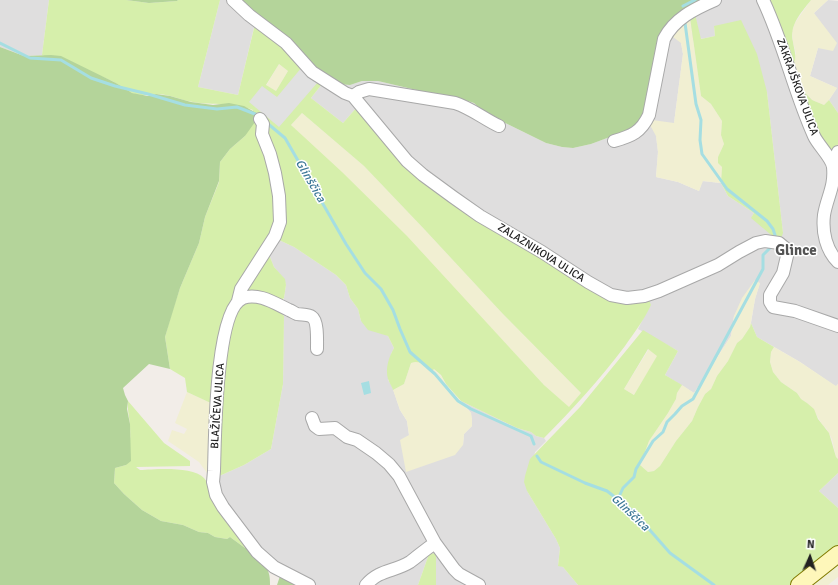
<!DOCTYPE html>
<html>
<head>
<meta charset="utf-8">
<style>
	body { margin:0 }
	#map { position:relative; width:838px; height:585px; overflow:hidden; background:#f2ede8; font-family:Signika,sans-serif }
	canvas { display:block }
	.north { position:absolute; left:790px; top:537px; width:40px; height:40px; -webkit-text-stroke:3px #fff; paint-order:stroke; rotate:3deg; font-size:11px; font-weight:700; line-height:16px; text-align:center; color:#212121 }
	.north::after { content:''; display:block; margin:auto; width:14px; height:18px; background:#212121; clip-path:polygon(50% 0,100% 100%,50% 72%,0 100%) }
</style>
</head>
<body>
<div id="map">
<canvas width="838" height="585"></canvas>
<div class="north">N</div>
</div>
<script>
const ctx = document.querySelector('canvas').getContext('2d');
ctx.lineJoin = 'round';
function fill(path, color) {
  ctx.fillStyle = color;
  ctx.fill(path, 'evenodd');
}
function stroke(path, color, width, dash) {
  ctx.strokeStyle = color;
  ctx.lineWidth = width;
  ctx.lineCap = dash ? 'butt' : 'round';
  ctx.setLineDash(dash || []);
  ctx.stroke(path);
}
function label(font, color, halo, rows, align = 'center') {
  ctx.font = font + ' Signika,sans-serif';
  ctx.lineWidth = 3;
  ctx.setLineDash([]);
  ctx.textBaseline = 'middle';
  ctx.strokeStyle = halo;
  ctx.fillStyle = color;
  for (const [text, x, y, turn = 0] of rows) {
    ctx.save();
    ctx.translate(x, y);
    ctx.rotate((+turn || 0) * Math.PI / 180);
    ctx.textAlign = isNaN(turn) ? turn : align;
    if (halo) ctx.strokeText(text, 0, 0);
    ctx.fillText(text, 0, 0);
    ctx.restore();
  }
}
fill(new Path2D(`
	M0 0H49L42 55 24 56 0 47Z
	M220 0H232L256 19 238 95 198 87Z
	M706 0H765L836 150 838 144V384L836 387 800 362 757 337 751 323 755 299 760 283 734 316 731 336 694 393 665 375 678 351 638 329 650 305 649 300 622 302 472 214 356 108 343 123 311 98 322 84 328 81 350 85 362 81H378L442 96 458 98 474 103 485 113 546 143 562 147 573 148 591 144 634 128 660 35ZM714 26 767 92 783 233 752 217 754 213 728 196 721 183 702 181 699 191 678 182 656 177 658 152 656 136 674 123 683 54 681 43 715 36Z
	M828 0 838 1V113L829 100 837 88 810 76 818 48 814 13Z
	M279 240 294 247 336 275 346 285 350 298 358 309 361 321 388 336 394 348 391 354 388 380 392 386 400 410 407 421 409 435 463 445 464 434 472 426 471 413 461 401 517 428 531 432 536 436 544 438 546 441 535 452 527 491 556 539 560 548 558 565 563 567 578 585H436V554H429L418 585H303L280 576 209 490 206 480 217 477 244 465 271 449 283 384 284 298 286 285 284 279 274 267 268 252Z
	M838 473V508L819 491Z`), '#dfdede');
fill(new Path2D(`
	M811 0H828L814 13 837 43 833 51 818 48 810 76 837 88 829 100 824 105 812 100 802 90 791 64 796 53 793 42 792 31 795 23Z
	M690 17 701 96 711 104 722 121 721 135 724 144 718 157 722 167 721 183 703 181 699 191 678 182 656 177 658 152 656 136 650 125 652 120 674 123 683 54 681 43 673 37 679 26Z
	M279 64 288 71 276 91 266 86Z
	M302 113 364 166 425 230 502 313 581 393 569 408 544 385 489 326 291 125Z
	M755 280 760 283 755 299 750 327 742 339 737 343 728 361 717 376 711 389 705 394 698 407 692 421 676 441 660 466 654 471 648 472 640 465 649 441 668 413 676 399 677 393 682 385 694 393 731 336 734 316 742 298Z
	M774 347 800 362 836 386 838 384V459L836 457 832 439 826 428 823 426 816 414 807 403 801 399 797 393 781 382 773 372 770 362 771 352Z
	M649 349 658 356 634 395 624 389Z
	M415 361 423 364 427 369H434L441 376 446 384 471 413 472 419V426L464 434 463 445 455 455 406 472 400 440 409 435 407 421 400 410 393 390 404 384 411 363Z
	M187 392 215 405 210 471 207 473 199 462 168 441 172 430 184 434 187 429 175 423Z
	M838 561V577L828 585H809Z`), '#f1efd2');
fill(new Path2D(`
	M49 0H126L149 3 177 1 178 0H220L198 87 238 95 255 24 275 38 322 84 311 98 343 123 357 107 390 148 585 284 649 300 651 305C644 320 634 333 625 346 600 379 573 409 544 438L536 436 531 432 517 428 461 401 446 384 441 375 434 369 431 372C424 367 421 359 411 363L404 384 393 390C392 386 389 383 388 379 385 368 389 357 394 348L388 336 368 330 361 321 358 309 350 298 346 285 336 275 294 247 279 240 268 252 274 267 285 279 286 285 284 298 280 301 248 292 241 287 215 405 187 392 185 378 170 369 165 337 172 312 180 288 199 243 205 217 219 182 220 162 230 149 245 136 253 110C231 101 215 106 193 102 180 100 169 94 157 94 148 95 141 96 132 93 126 91 120 85 114 82 91 71 66 64 42 55ZM279 64 288 71 276 91 266 85ZM302 113 364 166 425 230 502 313 581 393 569 407 544 385 407 236 342 172 291 125Z
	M765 0H811C801 13 789 25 793 42 794 49 796 53 795 61L791 64Z
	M695 14 701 39 715 36 714 26 741 20 757 54 767 92 783 233 780 241 776 239 751 218 754 213 728 196 721 183 722 167 718 163V157L724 144 721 135 722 121 711 104 701 96 690 17Z
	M802 90 812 100 824 105 829 100 838 113V144L834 155 820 143Z
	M254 301 275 308 284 316 283 384 271 449 244 465 217 477 226 341 242 302Z
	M751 323 757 337 774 347 771 352 770 362 773 372 781 382 797 393 801 399 807 403 814 409 818 419 829 433 836 457 838 459V473L819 491 838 508V548L792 585H578L563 567 558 566 560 548 556 539 527 491 524 482 525 476 530 459 580 407 643 330 678 351 665 375 682 385 677 393 676 399 668 413 649 441 640 465 648 472 654 471 660 466 676 441 692 421 698 407 705 394 711 389 717 376 728 361 737 343 742 339 750 327ZM648 349 657 356 634 395 624 389Z
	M128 401 164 443 190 461V466L136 467 140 470C156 469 193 466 204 478 207 481 208 486 209 490L248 547 245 548 230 537 227 539 215 537 208 533 199 532 183 525 161 521 142 510 124 494 114 483 115 468 126 465C129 452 131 441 130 427 130 418 127 411 128 401Z
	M436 553V585H418L429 554Z`), '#d6efab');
fill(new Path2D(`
	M126 0H178L177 1 149 3Z
	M232 0H699L702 2 672 21 646 115 634 128 591 144 573 148 562 147 546 143 485 113 474 103 458 98 442 96 378 81H362L350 85 338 84 328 81Z
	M0 47 24 56 51 55 61 56 116 83 132 93 148 96 156 94 170 96 191 102 213 105 229 103 244 106 260 115 245 136 230 149 220 162 219 181 205 217 199 243 180 288 165 337 170 369 149 364 123 388 125 395 128 401 127 409 130 424 131 461 126 465 115 468 114 483 124 494 142 510 161 521 183 525 199 532 208 533 215 537 227 539 230 537 245 548 248 547C261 560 271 566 270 585H0Z
	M280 576 296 580 295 585H277Z`), '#b4d49a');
fill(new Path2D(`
	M302 67 318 82 279 127 249 102 262 86 277 97Z`), '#e1e1e1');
fill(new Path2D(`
	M369 381 371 393 364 395 361 383Z`), '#a5dee2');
stroke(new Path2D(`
	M683 6 695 0
	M685 23 696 104 701 120 700 140 702 154 727 189 767 221 773 229 775 235
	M0 43 30 58 61 60 91 78 115 86 148 94 185 105 217 109 237 107 260 116
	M267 123 285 138 346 244 365 273 381 289 393 310 400 329 410 352 435 374 458 401 471 409 531 436 534 444
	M537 456 541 462 585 483 607 491 634 512 670 553 714 585
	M618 499 623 488 634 477 636 469 653 441 663 432 667 422 675 414 682 406 693 399 763 269V255L772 246`), '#a5dee2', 3);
const street = new Path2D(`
	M233 0 249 15 286 43 312 72 345 93 353 96 407 161 423 175 453 197 480 216 542 252 588 282 611 295 627 298 644 296 659 291 718 265 739 252 756 243 765 241 779 243 785 248 787 256 783 273 770 295V302L773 307 795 311 838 326
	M763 0C784 44 794 92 814 136 818 145 832 158 833 167 835 187 827 197 824 215 822 232 826 250 838 262
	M353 96 359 92 369 89 455 103C471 108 484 119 499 126
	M614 141C632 136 641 132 649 115L664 39C674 19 694 9 715 0
	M833 165 838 152
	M238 301 241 289 275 236 280 222 279 196 275 173 270 154 262 134 263 124 260 119
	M312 418 315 426 319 429 335 428 347 437 357 440 376 453 389 464 399 476 435 543 454 569 459 574 479 585
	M309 585 274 567 257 552 223 507 216 495 213 482 214 471C215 441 215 310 243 298 258 292 276 304 289 310 292 311 294 313 297 314 302 315 308 314 312 317 318 321 317 341 317 349
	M366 585C380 569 394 572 410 562 418 556 426 549 435 543`);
const secondary = new Path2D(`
	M799 585 838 554`);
stroke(street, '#a8a8a8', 14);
stroke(secondary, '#817b00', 18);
stroke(street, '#fff', 12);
stroke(secondary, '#fef7ba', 16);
label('11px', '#212121', '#fff', [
	["ZAKRAJŠKOVA ULICA",797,87,70],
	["ZALAZNIKOVA ULICA",541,253,32],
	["BLAŽIČEVA ULICA",218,406,-86]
]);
label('italic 12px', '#3b7797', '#fff', [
	["Glinščica",310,181,60],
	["Glinščica",630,513,43]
]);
label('bold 15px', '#545454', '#fff', [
	["Glince",796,251]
]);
</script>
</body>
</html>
